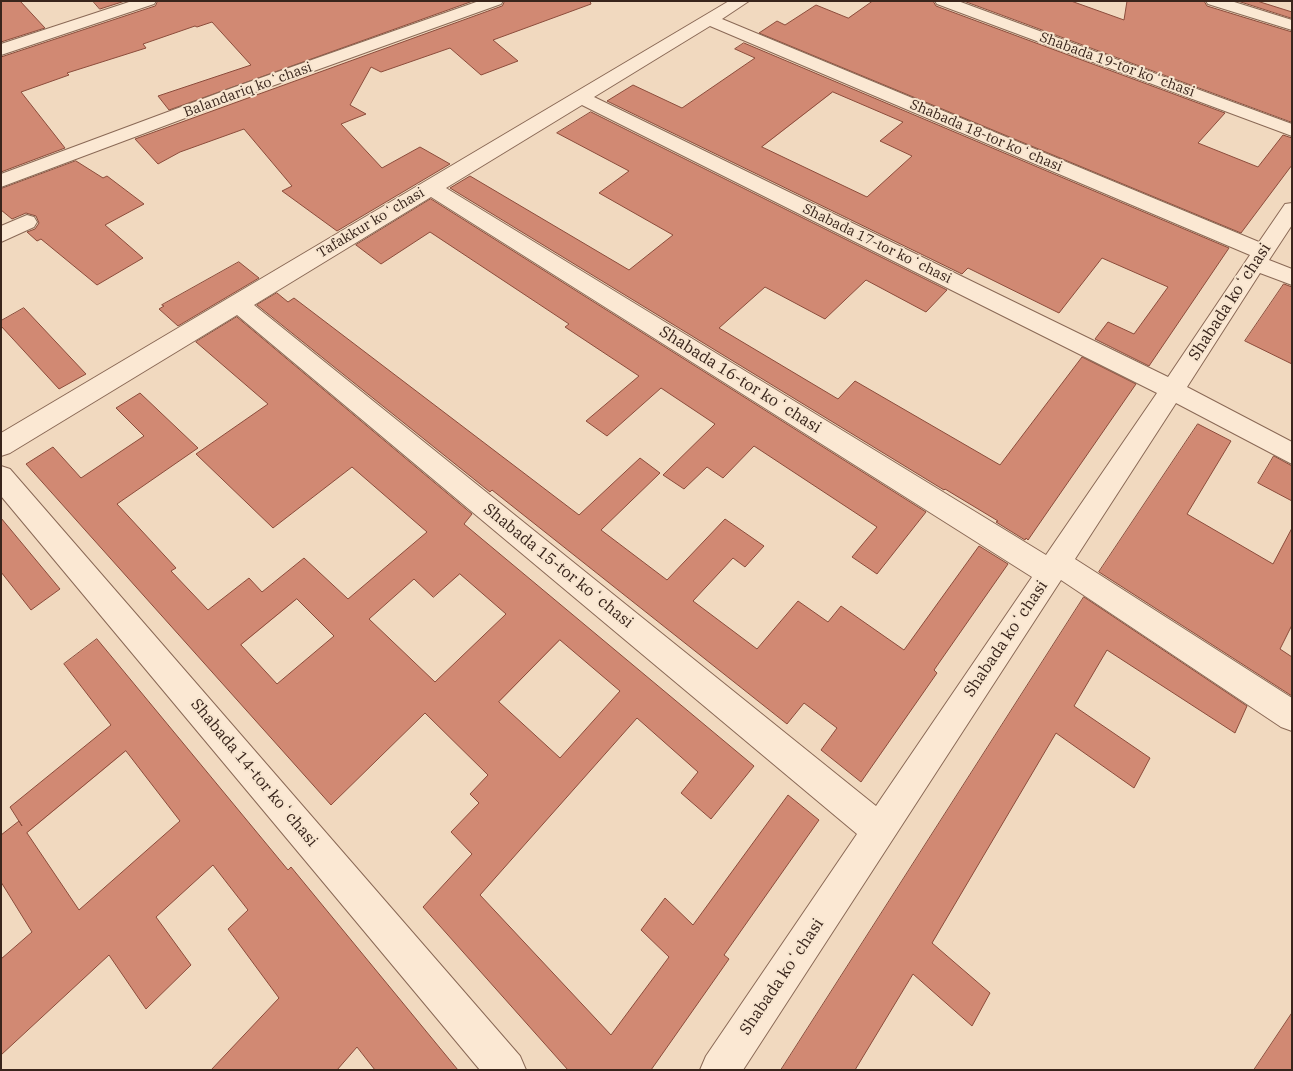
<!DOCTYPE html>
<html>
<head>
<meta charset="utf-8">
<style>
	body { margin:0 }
	#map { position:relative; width:1293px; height:1071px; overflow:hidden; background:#f1d9bf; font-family:"IBM Plex Serif",serif }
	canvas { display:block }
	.frame { position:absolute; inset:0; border:2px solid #39251c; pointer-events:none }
</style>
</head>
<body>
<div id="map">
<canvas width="1293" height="1071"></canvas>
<div class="frame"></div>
</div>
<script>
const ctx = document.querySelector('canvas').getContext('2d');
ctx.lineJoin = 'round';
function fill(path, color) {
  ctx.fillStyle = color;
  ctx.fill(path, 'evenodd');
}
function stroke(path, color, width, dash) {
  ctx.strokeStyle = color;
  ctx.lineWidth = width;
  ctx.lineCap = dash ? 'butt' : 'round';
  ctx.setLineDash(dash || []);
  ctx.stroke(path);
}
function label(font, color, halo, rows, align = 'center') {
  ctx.font = font + ' "IBM Plex Serif",serif';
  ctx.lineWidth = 4;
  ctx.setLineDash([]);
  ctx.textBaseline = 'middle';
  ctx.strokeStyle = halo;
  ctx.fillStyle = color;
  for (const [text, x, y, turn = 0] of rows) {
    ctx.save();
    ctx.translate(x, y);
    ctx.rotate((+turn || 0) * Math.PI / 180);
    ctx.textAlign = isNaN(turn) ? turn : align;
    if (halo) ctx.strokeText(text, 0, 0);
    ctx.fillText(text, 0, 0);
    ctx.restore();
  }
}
const building = new Path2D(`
	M1 1H20L45 28 1 42Z
	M93 1H125L100 9Z
	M158 1H473L169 110 158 96 251 65 212 22 197 27 195 26 143 44 146 48 67 73 69 75 21 92 65 148 1 172V57L155 6Z
	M505 1H590L591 4 493 40 518 61 481 75 450 48 381 72 371 67 350 105 366 114 341 124 382 168 420 147 450 164 337 231 282 191 292 186 244 129 180 152 158 164 135 139 502 6Z
	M873 1H933L936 6 1225 113 1198 143 1258 167 1283 135 1292 138V165L1241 233 759 33 777 21 785 25 816 5 848 18Z
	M964 1H1071L1124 20 1127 1H1204L1207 6 1292 32V122Z
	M1238 1H1257L1292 12V18Z
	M744 43 1229 248 1149 366 1095 339 1108 322 1134 334 1168 287 1102 258 1059 313 968 268 962 274 607 101 633 85 682 108 755 58 735 49ZM833 92 903 122 880 141 912 156 867 197 762 147Z
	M591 112 947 290 926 312 866 280 825 319 765 287 719 328 838 399 855 381 1000 465 1082 357 1136 384 1028 540 1026 538 1025 540 996 522 998 521 945 489 944 490 450 188 470 176 629 270 673 235 599 193 629 171 557 133Z
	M76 161 103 178 107 176 144 204 105 225 143 258 97 285 41 239 37 241 27 232 35 229 39 223 36 216 26 213 12 219 1 210V189Z
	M431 199 926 512 877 574 852 557 877 527 754 446 723 478 707 467 684 489 663 475 715 424 661 388 607 436 586 421 639 376 565 327 569 324 430 232 381 264 356 245Z
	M239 262 259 278 178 326 159 309 164 306 162 305Z
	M1284 284 1292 287V364L1245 341Z
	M277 293 288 302 294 298 579 515 640 458 660 473 601 530 667 580 725 519 764 546 745 567 733 558 693 601 757 649 798 601 828 622 841 606 904 650 979 546 1008 564 934 670 937 673 861 782 821 750 837 728 804 703 787 724 492 490 490 492 257 305Z
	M24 308 86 374 59 389 1 326V321Z
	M237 317 472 514 464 524 754 766 711 819 681 793 698 772 637 718 480 895 611 1035 669 957 641 930 665 898 693 925 788 795 819 820 724 955 729 959 651 1070H568L423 907 472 854 451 832 479 803 470 794 488 775 425 713 331 805 26 464 53 447 81 478 144 436 116 408 140 393 198 448 117 504 176 568 171 571 208 610 249 578 262 592 304 558 348 599 427 532 352 467 273 528 196 454 268 404 196 342ZM460 574 506 614 435 682 369 619 414 579 433 597ZM297 599 334 636 277 684 241 645ZM560 640 620 691 560 758 499 702Z
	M1198 424 1231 441 1187 514 1273 564 1292 528V625L1280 649 1292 657V696L1099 572Z
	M1274 456 1292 466V501L1258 483Z
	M1 518 60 589 31 610 1 572Z
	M1084 597 1247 706 1235 733 1107 650 1074 706 1150 758 1134 788 1056 733 932 943 990 993 972 1026 913 974 855 1070H781Z
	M97 639 288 870 291 867 458 1070H375L357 1047 337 1070H211L279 998 228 929 248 910 213 865 156 917 191 965 146 1009 109 955 1 1055V959L32 932 1 882V835L19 821 22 826 10 807 111 725 64 664ZM126 751 180 821 79 910 27 833Z
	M1292 1013V1070H1254Z`);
fill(building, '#d18973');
stroke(building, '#8b4c3b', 1);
const minor = new Path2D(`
	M132 1H156L154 4 1 55V44Z
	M729 1H749L722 19 1259 242 1285 204 1292 203V225L1269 260 1292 269V285L1260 273 1187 387 1292 442V464L1176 403 1075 559 1292 698V731L1281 727 1061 580 743 1070H700L706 1056 857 834 237 315 10 453 1 456V433ZM710 26 1250 255 1168 377 594 97ZM582 105 1157 393 1046 555 446 188ZM431 197 1032 577 876 806 254 305Z
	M935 1H958L1292 124V136L937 4Z
	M1206 1H1231L1292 20V30L1208 4Z
	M27 215 34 217 37 222 34 227 1 242V226Z
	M1 466 10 469 520 1056 526 1070H480L1 496Z`);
const tertiary = new Path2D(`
	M479 1H503L501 4 244 96 1 187V174L232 88Z`);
stroke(minor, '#8a6956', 2);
stroke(tertiary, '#8a6956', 2);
fill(minor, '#fbe8d3');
fill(tertiary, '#fbe8d3');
label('14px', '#39251c', '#f7e5cf', [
	["Shabada 19-tor koʻchasi",1117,65,20],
	["Balandariq koʻchasi",248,90,-20],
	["Shabada 18-tor koʻchasi",986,136,23],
	["Tafakkur koʻchasi",371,223,-31],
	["Shabada 17-tor koʻchasi",877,244,26]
]);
label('16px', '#39251c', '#f7e5cf', [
	["Shabada koʻchasi",1230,302,-57],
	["Shabada 16-tor koʻchasi",740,380,32],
	["Shabada 15-tor koʻchasi",558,566,39],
	["Shabada koʻchasi",1006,639,-56],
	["Shabada 14-tor koʻchasi",254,773,50],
	["Shabada koʻchasi",782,977,-56]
]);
</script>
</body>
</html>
